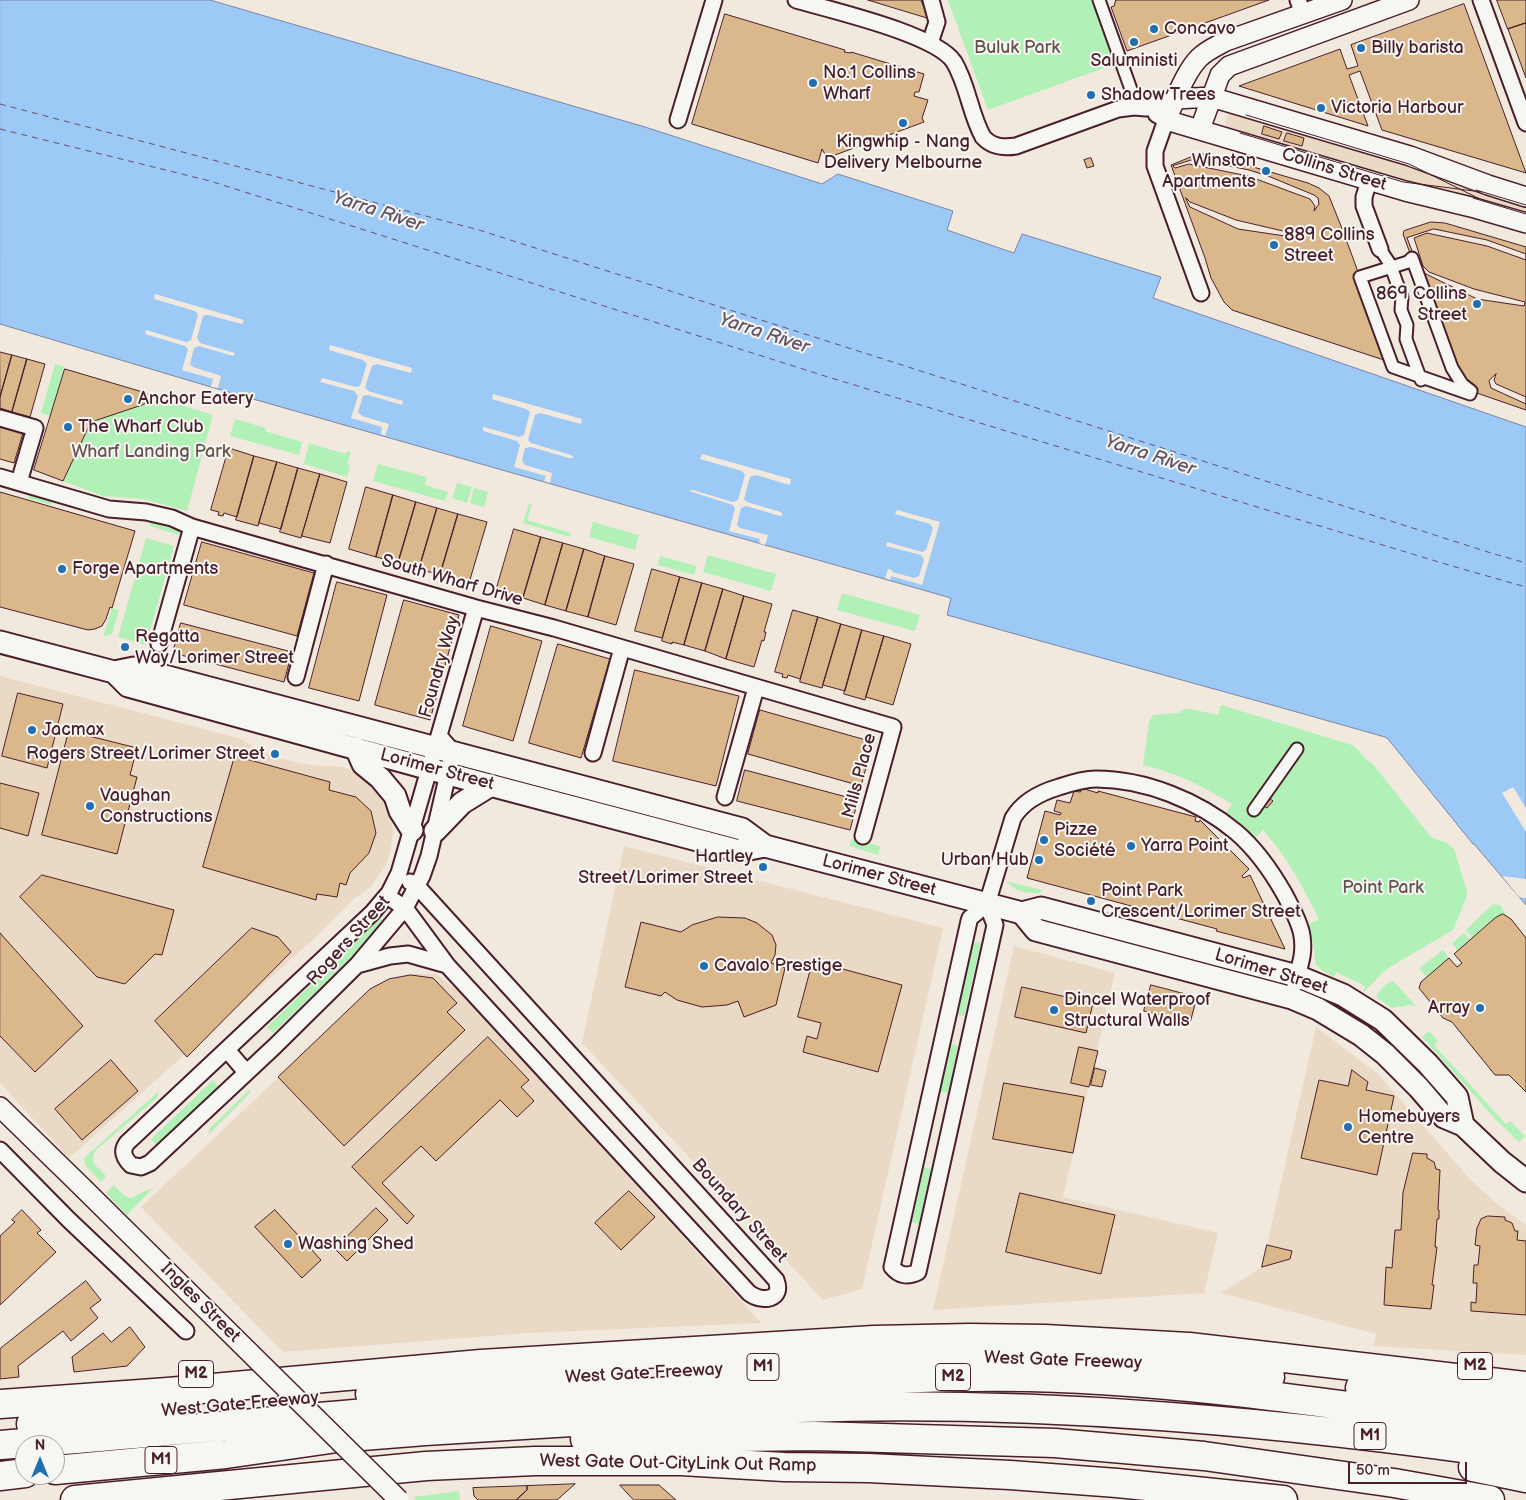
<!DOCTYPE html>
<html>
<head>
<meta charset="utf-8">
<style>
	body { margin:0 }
	#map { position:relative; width:1526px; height:1500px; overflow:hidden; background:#f1e9de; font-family:"Balsamiq Sans",sans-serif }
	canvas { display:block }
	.north { position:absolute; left:15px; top:1435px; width:50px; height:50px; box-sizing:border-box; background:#f6f6f2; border:1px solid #b1a0a2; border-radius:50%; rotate:0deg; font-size:14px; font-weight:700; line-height:20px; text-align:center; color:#4a1f2b }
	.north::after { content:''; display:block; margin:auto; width:18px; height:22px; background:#1f6fb2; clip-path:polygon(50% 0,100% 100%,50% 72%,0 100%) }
	.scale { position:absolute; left:1348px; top:1462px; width:119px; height:22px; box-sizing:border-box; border:2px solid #4a1f2b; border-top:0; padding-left:6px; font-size:15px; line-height:18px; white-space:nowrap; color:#4a1f2b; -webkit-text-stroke:4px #f6f6f2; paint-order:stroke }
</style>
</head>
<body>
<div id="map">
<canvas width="1526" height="1500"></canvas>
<div class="north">N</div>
<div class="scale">50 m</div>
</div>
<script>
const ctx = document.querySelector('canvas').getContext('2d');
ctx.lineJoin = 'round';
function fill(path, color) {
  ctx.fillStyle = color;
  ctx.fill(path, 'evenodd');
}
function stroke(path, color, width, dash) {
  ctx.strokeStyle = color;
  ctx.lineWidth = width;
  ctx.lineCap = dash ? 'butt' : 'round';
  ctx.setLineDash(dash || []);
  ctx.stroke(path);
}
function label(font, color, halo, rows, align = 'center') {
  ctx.font = font + ' "Balsamiq Sans",sans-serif';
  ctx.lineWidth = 4;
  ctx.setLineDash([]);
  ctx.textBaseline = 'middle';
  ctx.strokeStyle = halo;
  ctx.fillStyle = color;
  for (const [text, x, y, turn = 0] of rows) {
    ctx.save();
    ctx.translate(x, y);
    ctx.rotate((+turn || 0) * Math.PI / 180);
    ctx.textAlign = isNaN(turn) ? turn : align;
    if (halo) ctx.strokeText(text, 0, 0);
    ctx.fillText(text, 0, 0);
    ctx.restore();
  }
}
fill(new Path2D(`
	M1230 108 1526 201V219L1223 132Z
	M0 676 235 737 243 740 258 750 273 757 310 765 344 767 354 771 371 783 384 799 392 820 393 833 390 853 386 864 371 887 355 898 316 937 69 1158 0 1083Z
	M624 846 943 928 862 1289 823 1300 582 1043Z
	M1014 946 1115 973 1063 1197 1218 1233 1204 1293 933 1310Z
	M408 974H436L465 996 761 1323 528 1333 283 1352 141 1207 371 990Z
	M1316 1027 1377 1073 1469 1178 1498 1205 1526 1225V1355L1373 1346 1376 1334 1221 1293 1262 1267Z`), '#eadac5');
fill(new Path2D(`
	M948 0H1092L1115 64 988 110Z
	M55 364 64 367 56 399 65 369 213 415 187 511 143 499 103 496 63 481 51 416 41 413Z
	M235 419 266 428 265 431 302 442 299 455 230 436Z
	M309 443 346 454 347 451 351 452 347 464 350 465 347 477 304 464Z
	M378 464 427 477 425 485 448 492 445 501 373 481Z
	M457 483 472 487 467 503 452 498Z
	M474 488 488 492 484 507 470 503Z
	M30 492 53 499 51 505 28 498Z
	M529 503 532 504 527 520 571 533 570 537 523 523Z
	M165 521 182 528V534L179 535 150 526V522Z
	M593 522 639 535 635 550 589 537Z
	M146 538 174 546 146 645 118 637Z
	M708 555 776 574 771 591 703 572Z
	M660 556 697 566 694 575 658 565Z
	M842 593 920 615 915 631 837 610Z
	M112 608 119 610 112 634 103 637Z
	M1221 705 1352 745C1360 749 1362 758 1372 763L1431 837 1447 843 1454 849 1467 891V896L1453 930 1395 964 1383 972 1365 991H1363L1365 986 1336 972 1334 977 1323 971 1316 965 1313 942 1307 925 1319 919C1303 887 1287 857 1263 830L1253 840 1224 816 1232 804C1203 786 1176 773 1143 765L1149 722 1153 715 1178 713 1186 708 1218 715Z
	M851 839 880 846 878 855 850 846Z
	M1007 881 1042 890 1040 893C1027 893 1015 893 1007 881Z
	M1493 904 1500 905 1506 915C1494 915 1481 931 1473 938L1466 930Z
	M380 918 386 924 273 1033 267 1027Z
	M1052 921 1275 980V983L1049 923Z
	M1464 933 1470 940 1458 951 1452 943Z
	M973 942 981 943 964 1016 957 1015Z
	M1443 950 1449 958 1427 977 1419 968Z
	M1393 981 1396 984 1416 1006 1408 1005 1392 1008 1376 997C1379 990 1386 983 1393 981Z
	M1429 1031 1438 1041 1434 1045 1506 1124 1510 1121 1525 1136 1519 1142 1496 1120 1422 1037Z
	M1383 1034 1401 1050 1440 1092 1437 1096 1380 1037Z
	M951 1044 958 1046 948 1093 940 1092Z
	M213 1080 219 1087 157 1146 151 1139Z
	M249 1090 251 1092 208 1135 210 1128Z
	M159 1091 157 1098 97 1149 94 1153 93 1163 106 1176 101 1182 85 1165 84 1158Z
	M924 1167 931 1169 919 1224 912 1222Z
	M114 1185C135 1210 133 1191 152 1189L127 1215 106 1193Z
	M459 1491 460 1500H416L413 1497Z`), '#b1f0b7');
const water = new Path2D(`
	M0 0H210L645 127 822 184 838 174 953 211 947 230 1014 253 1022 234 1161 277 1153 298 1526 427V905L1474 844H1473L1388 739 1385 737C1239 695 1093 656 947 615L951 598 211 387 0 324Z`);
fill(water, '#9dc9f7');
stroke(water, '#7c85a5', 1);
fill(new Path2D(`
	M155 294 244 320 242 324 208 315 203 316 197 338 200 343 235 353 233 356 199 346 194 348 190 364 193 367 221 376 218 388 211 387 213 379 182 370 188 349 185 346 145 334 146 330 186 342 191 340 198 315 195 311 154 299Z
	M330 345 412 368 411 373 377 364 372 366 365 387 368 391 403 401 402 405 368 395 363 396 358 412 362 416 389 424 385 436 381 434 382 427 351 418 358 396 354 391 320 382 322 378 356 387 360 386 367 364 363 360 329 350Z
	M493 394 582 419 581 424 540 413 535 415 528 440 531 443 571 455 574 458H569L531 447 525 448 522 461 525 465 552 473 550 483 544 481 546 476 514 467 520 445 517 441 483 431V428L484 427 519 437 524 435 530 412 526 409 492 399Z
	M702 454 791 479 790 485 756 475 750 477 744 499 747 502 781 512 783 515 780 516 746 506 741 508 737 525 740 528 768 535 765 545 759 543 760 539 729 531 735 509 733 505 689 491 693 490 733 502 738 500 745 475 742 471 700 459Z
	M897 510 940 522 922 585 891 576 890 580 885 578 888 569 892 570V572L914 578 919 576 924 560 921 555 886 546 887 542 922 552 926 550 933 528 930 524 895 514Z
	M1513 787 1526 808V832L1502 793Z
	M1502 876 1526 879V898L1519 897Z`), '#f1e9de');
stroke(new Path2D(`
	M0 104 479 230 1491 553 1526 563
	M0 129 210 181 828 377 1452 566 1526 587`), '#635268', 1, [6, 5]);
const building = new Path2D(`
	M868 0H921L928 18Z
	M1116 0H1269L1127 51 1111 7 1114 6Z
	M1497 0H1526V23L1508 29Z
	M1464 4 1526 173 1382 130 1360 71 1349 75 1368 126 1239 86 1340 49 1347 69 1358 66 1351 45Z
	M725 14 845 50 844 52 851 53V52L924 74 919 92H915L914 96 928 100 922 118 924 122 827 158 822 149 818 163 692 124Z
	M1526 23V78L1508 29Z
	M1264 126 1282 132 1279 139 1262 134Z
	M1287 133 1304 138 1302 146 1284 141Z
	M1203 154H1209L1308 183 1319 188 1329 196 1343 231 1390 359 1387 361 1232 310 1224 302 1211 278 1205 258 1171 165 1193 156Z
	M1091 158 1094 166 1087 168 1084 160Z
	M1195 159 1249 170 1268 176 1314 195 1318 198 1319 204 1314 211 1315 206 1310 199 1248 176 1189 164 1175 168 1173 166Z
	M1186 198 1190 202 1236 220 1287 232 1285 236 1238 229 1190 207Z
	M1431 222 1445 223 1526 247V410L1471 391 1452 368 1403 234 1404 231Z
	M1434 229 1487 240 1526 254V260L1487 246 1427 233 1414 238 1423 266 1429 272 1474 289 1525 302 1524 306 1477 299 1420 271 1407 238Z
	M0 352 12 355 0 397Z
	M12 355 27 359 12 412 0 408V397Z
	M27 359 45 364 30 417 12 412Z
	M65 369 146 393 150 396 148 402 142 405 91 422 63 481 34 470Z
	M1496 374 1494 380 1496 384 1526 397V404L1491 388 1489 381Z
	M0 426 23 433 14 463 0 459Z
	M229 448 254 456 237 517 224 513 223 516 218 515 219 512 211 510Z
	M254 456 277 462 258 526 236 520Z
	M277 462 298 468 281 529 259 523Z
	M298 468 320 474 301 538 280 532Z
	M320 474 347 482 330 543 302 536Z
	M366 487 393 495 376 557 349 549Z
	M0 492 135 531 112 608 110 607 106 619 102 626 95 629 88 630 0 607Z
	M393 495 416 502 398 563 376 557Z
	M416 502 437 508 419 569 398 563Z
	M437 508 458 514 440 575 419 569Z
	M458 514 487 522 469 583 440 575Z
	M514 529 541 537 523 598 496 591Z
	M541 537 563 543 545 605 523 598Z
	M202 542 314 573 297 636 184 605Z
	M563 543 584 549 566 611 545 605Z
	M584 549 605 556 588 617 566 611Z
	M605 556 634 564 616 625 588 617Z
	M652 569 680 577 662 638 635 631Z
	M680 577 702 583 684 645 672 642V644L662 641Z
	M337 582 387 595 359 701 309 688Z
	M702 583 723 589 705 651 684 645Z
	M723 589 744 596 726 659 705 651Z
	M744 596 772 604 764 632H766L764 641 762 640 754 667 726 659Z
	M404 600 459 615 430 720 375 705Z
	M793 610 818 617 800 679 788 675 787 678 782 677 783 674 775 672Z
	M818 617 841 624 822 688 800 682Z
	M181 623 292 652 284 682 173 653Z
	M841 624 862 630 845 691 823 685Z
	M491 626 542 641 513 741 463 726Z
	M862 630 884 636 865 700 844 694Z
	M884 636 911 644 893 705 866 697Z
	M558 644 610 659 581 758 529 743Z
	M635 670 739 696 716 786 613 761Z
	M18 693 63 704 47 768 2 756Z
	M760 710 873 742 861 786 748 754Z
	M69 731 137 748 130 775 137 777 117 854 42 835Z
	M235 756 330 782 329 790 356 797 371 811 376 833 369 853 350 873 346 885 340 883 337 897 317 894 316 900 203 867Z
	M745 770 858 800 850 830 737 801Z
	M0 783 39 793 28 836 0 828Z
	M1081 788 1098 793V791L1196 817 1195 821 1199 822 1200 820 1249 869 1242 876 1243 878 1250 875 1285 949 1216 931 1217 929 1027 878 1045 811 1060 815 1061 813 1054 811 1057 800 1070 803 1074 791 1080 792Z
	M1269 798 1273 801 1267 808 1262 805Z
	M42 875 174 910 162 955 155 954 125 984 97 977 20 897Z
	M1503 914 1511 919 1526 938V1092L1509 1075H1495L1452 1022 1443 1018 1419 988 1421 982 1449 958 1457 967 1462 963 1454 954 1495 918Z
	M718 917 745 918 757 923 772 935 776 945 775 955 771 963 785 968 776 1005 744 1017 738 1001 727 1005 702 1007 677 1000 665 992 661 996 625 987 641 922 681 932 692 925Z
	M252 928 278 937 291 952 187 1057 155 1021Z
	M0 933 83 1026 35 1072 0 1036Z
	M813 961 902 985 878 1072 803 1052 807 1036 817 1039 821 1023 798 1017Z
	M411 975 433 978 457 1003 447 1012 465 1030 344 1146 278 1077 370 989 389 979Z
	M1151 985 1197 997 1190 1023 1144 1011Z
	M1022 987 1093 1003 1086 1033 1015 1017Z
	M488 1037 529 1080 521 1087 534 1101 517 1117 500 1100 436 1161 421 1146 382 1183 414 1216 407 1224 352 1167Z
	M1079 1047 1098 1051 1089 1087 1071 1083Z
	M111 1060 138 1091 82 1140 55 1109Z
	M1095 1068 1106 1071 1102 1087 1091 1085Z
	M1352 1070 1368 1082 1366 1090 1394 1096 1377 1175 1301 1158 1319 1080 1348 1086Z
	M1004 1083 1084 1097 1073 1153 993 1139Z
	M1413 1153 1427 1154V1158L1434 1162 1436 1169 1440 1170 1438 1210H1439V1219H1437L1435 1247H1437L1432 1285H1434L1431 1309 1384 1305 1386 1267 1392 1268 1395 1230H1401L1403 1193Z
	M629 1191 655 1217 621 1250 595 1223Z
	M1020 1193 1115 1215 1101 1274 1006 1252Z
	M376 1208 388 1220 347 1261 335 1249Z
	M22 1210 41 1230 37 1233 56 1252 0 1305V1236L15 1222 12 1220Z
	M275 1210 321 1260 302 1278 255 1227Z
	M1488 1216 1505 1217V1220L1512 1223 1515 1231H1518L1517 1240 1526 1241V1315L1471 1311V1302L1476 1303 1477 1283H1473L1474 1265H1478L1480 1246 1475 1245 1477 1228 1481 1219Z
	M1267 1245 1292 1251 1290 1259 1262 1267Z
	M86 1281 101 1300 90 1308 98 1318 71 1341 63 1331 18 1366 19 1377 0 1379V1349Z
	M130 1327 145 1347 127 1366 74 1372 72 1357 103 1333 111 1342Z
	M575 1484 557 1500H516L527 1490V1486Z
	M620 1485H659L676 1500H634Z
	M527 1486V1490L516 1500H478L474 1496 473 1488Z`);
fill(building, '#dbb78c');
stroke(building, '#4a1f2b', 1);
const pedestrian = new Path2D(`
	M1099 0 1133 95
	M1380 249 1390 264 1402 297 1401 310 1407 325 1406 339 1421 380
	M1412 258 1452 368 1462 384 1471 391 1470 394 1393 367 1390 359 1360 277 1408 262Z
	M1254 810 1297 749`);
const minor = new Path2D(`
	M796 0C830 10 936 34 954 62 968 85 970 114 983 137 992 147 1003 148 1016 146L1118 109 1134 107 1146 108 1176 99
	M1298 0 1303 14
	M1481 0 1526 123
	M930 43 937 22 931 0
	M1156 114 1166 120 1155 151V166L1201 293
	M678 120 714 0
	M1369 181 1364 197V206L1380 249
	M0 418 35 428 19 482
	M0 477 109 509 146 512 172 518 192 527 476 608 554 628 893 727 863 836
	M159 644 192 527
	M296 677 326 564
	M440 737 453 752 429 856 422 876 405 908 357 965 275 1046 150 1163 141 1167 131 1165C124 1158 121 1151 127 1143L372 913 389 893 399 873 476 608
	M593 753 622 648
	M725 797 756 688
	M387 896 405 908 447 965 749 1293C762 1303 784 1300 776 1280L417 886 410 882
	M987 904 995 925 918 1272C908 1277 899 1276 892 1267L969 921 970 918Z
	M987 904 1013 818C1023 801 1042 792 1059 787 1071 783 1084 779 1096 779 1145 779 1199 801 1236 832 1256 849 1272 872 1285 895 1291 907 1300 922 1302 936 1305 956 1299 966 1295 984
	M357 965 390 956 408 954 447 965
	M227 1050 246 1072
	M0 1150 69 1220 186 1331`);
const tertiary = new Path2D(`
	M1342 0 1226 41C1217 46 1207 50 1199 58 1185 72 1175 101 1166 120L1405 191 1471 207 1526 223
	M1176 99 1211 97 1410 156 1488 185 1526 197
	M1200 129 1220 75 1229 66 1409 0
	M0 1107 83 1188`);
const secondary = new Path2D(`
	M0 642 114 672 134 668 742 829 765 846 1022 913 1041 908 1297 976 1343 995 1383 1020 1428 1064 1457 1097 1463 1125
	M114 672 128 686 448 774 739 851 765 846
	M356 748 363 764 380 778 395 796 400 811 412 830
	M435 831 462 803 491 785
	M1022 913 1036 930 1292 998 1318 1009 1361 1035 1385 1054 1419 1088 1444 1117 1463 1125 1502 1162 1526 1181`);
const motorway = new Path2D(`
	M682 1372C766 1366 850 1360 935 1358 1047 1355 1159 1363 1270 1377
	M1360 1388 1526 1411
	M370 1394 455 1386 631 1375
	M0 1404 168 1392 481 1364 874 1340 969 1338 1045 1339 1189 1347 1526 1386
	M31 1424 170 1412
	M585 1439 815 1436 1055 1443 1204 1456 1394 1483 1490 1500
	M0 1445C125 1436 250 1423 376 1412 486 1402 596 1396 706 1389 813 1383 921 1375 1029 1377 1196 1381 1361 1408 1526 1431
	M1473 1467 1526 1478
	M55 1470 226 1454 337 1438 425 1431 800 1408C1043 1400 1286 1422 1526 1457
	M0 1476 25 1473
	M75 1500 426 1466 535 1461H681L784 1467 868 1468 1010 1475 1117 1483 1283 1500`);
stroke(pedestrian, '#4a1f2b', 15);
stroke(minor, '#4a1f2b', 19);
stroke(tertiary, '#4a1f2b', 22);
stroke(secondary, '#4a1f2b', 25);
stroke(motorway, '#4a1f2b', 31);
stroke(pedestrian, '#f6f6f2', 11);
stroke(minor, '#f6f6f2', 15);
stroke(tertiary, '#f6f6f2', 19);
stroke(secondary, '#f6f6f2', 21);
stroke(motorway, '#f6f6f2', 28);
stroke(new Path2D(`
	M1246 115 1409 164 1480 199
	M1240 133 1403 182 1482 192
	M1476 190 1526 205
	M1473 198 1526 214`), '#4a1f2b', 1);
const tertiaryBridge = new Path2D(`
	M83 1188 399 1500`);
stroke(tertiaryBridge, '#4a1f2b', 22, []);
stroke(tertiaryBridge, '#f6f6f2', 19);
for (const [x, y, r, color] of [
	[1154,29,5,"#1f6fb2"],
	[1134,42,5,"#1f6fb2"],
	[1361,48,5,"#1f6fb2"],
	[813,83,5,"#1f6fb2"],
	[1091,95,5,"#1f6fb2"],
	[1321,108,5,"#1f6fb2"],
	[903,123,5,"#1f6fb2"],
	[1266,171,5,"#1f6fb2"],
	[1274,245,5,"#1f6fb2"],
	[1477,304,5,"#1f6fb2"],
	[128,399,5,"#1f6fb2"],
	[68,427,5,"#1f6fb2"],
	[62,569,5,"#1f6fb2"],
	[125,647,5,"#1f6fb2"],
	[32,730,5,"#1f6fb2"],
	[275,754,5,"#1f6fb2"],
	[90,806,5,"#1f6fb2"],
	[1044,840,5,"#1f6fb2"],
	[1131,846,5,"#1f6fb2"],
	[1039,860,5,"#1f6fb2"],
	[763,867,5,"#1f6fb2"],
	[1091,901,5,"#1f6fb2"],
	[704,966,5,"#1f6fb2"],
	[1480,1008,5,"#1f6fb2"],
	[1054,1010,5,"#1f6fb2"],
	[1348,1127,5,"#1f6fb2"],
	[288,1244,5,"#1f6fb2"]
]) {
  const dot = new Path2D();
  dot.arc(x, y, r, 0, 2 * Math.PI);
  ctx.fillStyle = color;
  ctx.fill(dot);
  stroke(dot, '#f6f6f2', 2);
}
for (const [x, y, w] of [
	[1475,1366,35],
	[763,1367,32],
	[196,1374,35],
	[953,1377,35],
	[1370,1436,32],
	[161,1460,32]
]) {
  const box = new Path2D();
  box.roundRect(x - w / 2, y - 13.5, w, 27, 4);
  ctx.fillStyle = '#f6f6f2';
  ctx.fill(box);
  stroke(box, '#4a1f2b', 1);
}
label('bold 16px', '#4a1f2b', null, [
	["M2",1475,1366],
	["M1",763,1367],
	["M2",196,1374],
	["M2",953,1377],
	["M1",1370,1436],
	["M1",161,1460]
]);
label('18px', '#4a1f2b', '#f6f6f2', [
	["Concavo",1164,29],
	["Billy barista",1371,48],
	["Saluministi",1134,61,"center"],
	["No.1 Collins",823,73],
	["Wharf",823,94],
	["Shadow Trees",1101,95],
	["Victoria Harbour",1331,108],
	["Kingwhip - Nang",903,142,"center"],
	["Delivery Melbourne",903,163,"center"],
	["Winston",1256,161,"right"],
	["Apartments",1256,182,"right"],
	["889 Collins",1284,235],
	["Street",1284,256],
	["869 Collins",1467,294,"right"],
	["Street",1467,315,"right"],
	["Anchor Eatery",138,399],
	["The Wharf Club",78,427],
	["Forge Apartments",72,569],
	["Regatta",135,637],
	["Way/Lorimer Street",135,658],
	["Jacmax",42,730],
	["Rogers Street/Lorimer Street",265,754,"right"],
	["Vaughan",100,796],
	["Constructions",100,817],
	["Pizze",1054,830],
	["Société",1054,851],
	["Yarra Point",1141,846],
	["Hartley",753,857,"right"],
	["Street/Lorimer Street",753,878,"right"],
	["Urban Hub",1029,860,"right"],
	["Point Park",1101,891],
	["Crescent/Lorimer Street",1101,912],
	["Cavalo Prestige",714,966],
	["Dincel Waterproof",1064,1000],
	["Structural Walls",1064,1021],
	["Array",1470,1008,"right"],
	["Homebuyers",1358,1117],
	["Centre",1358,1138],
	["Washing Shed",298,1244]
], 'left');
label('18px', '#64534e', '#f6f6f2', [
	["Buluk Park",1017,48],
	["Wharf Landing Park",151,452],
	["Point Park",1383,888]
]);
label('18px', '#4a1f2b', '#f6f6f2', [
	["Collins Street",1334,170,17],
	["South Wharf Drive",452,581,16],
	["Foundry Way",440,667,-74],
	["Lorimer Street",437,770,15],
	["Mills Place",860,776,-75],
	["Lorimer Street",879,876,15],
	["Rogers Street",349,941,-48],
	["Lorimer Street",1271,972,17],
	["Boundary Street",739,1211,48],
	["Ingles Street",200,1303,45],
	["West Gate Freeway",1063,1361,2],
	["West Gate Freeway",644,1374,-3],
	["West Gate Freeway",240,1405,-5],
	["West Gate Out-CityLink Out Ramp",678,1464,1]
]);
label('italic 19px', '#635268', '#f6f6f2', [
	["Yarra River",378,212,18],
	["Yarra River",764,334,18],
	["Yarra River",1150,456,18]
]);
</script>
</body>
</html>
